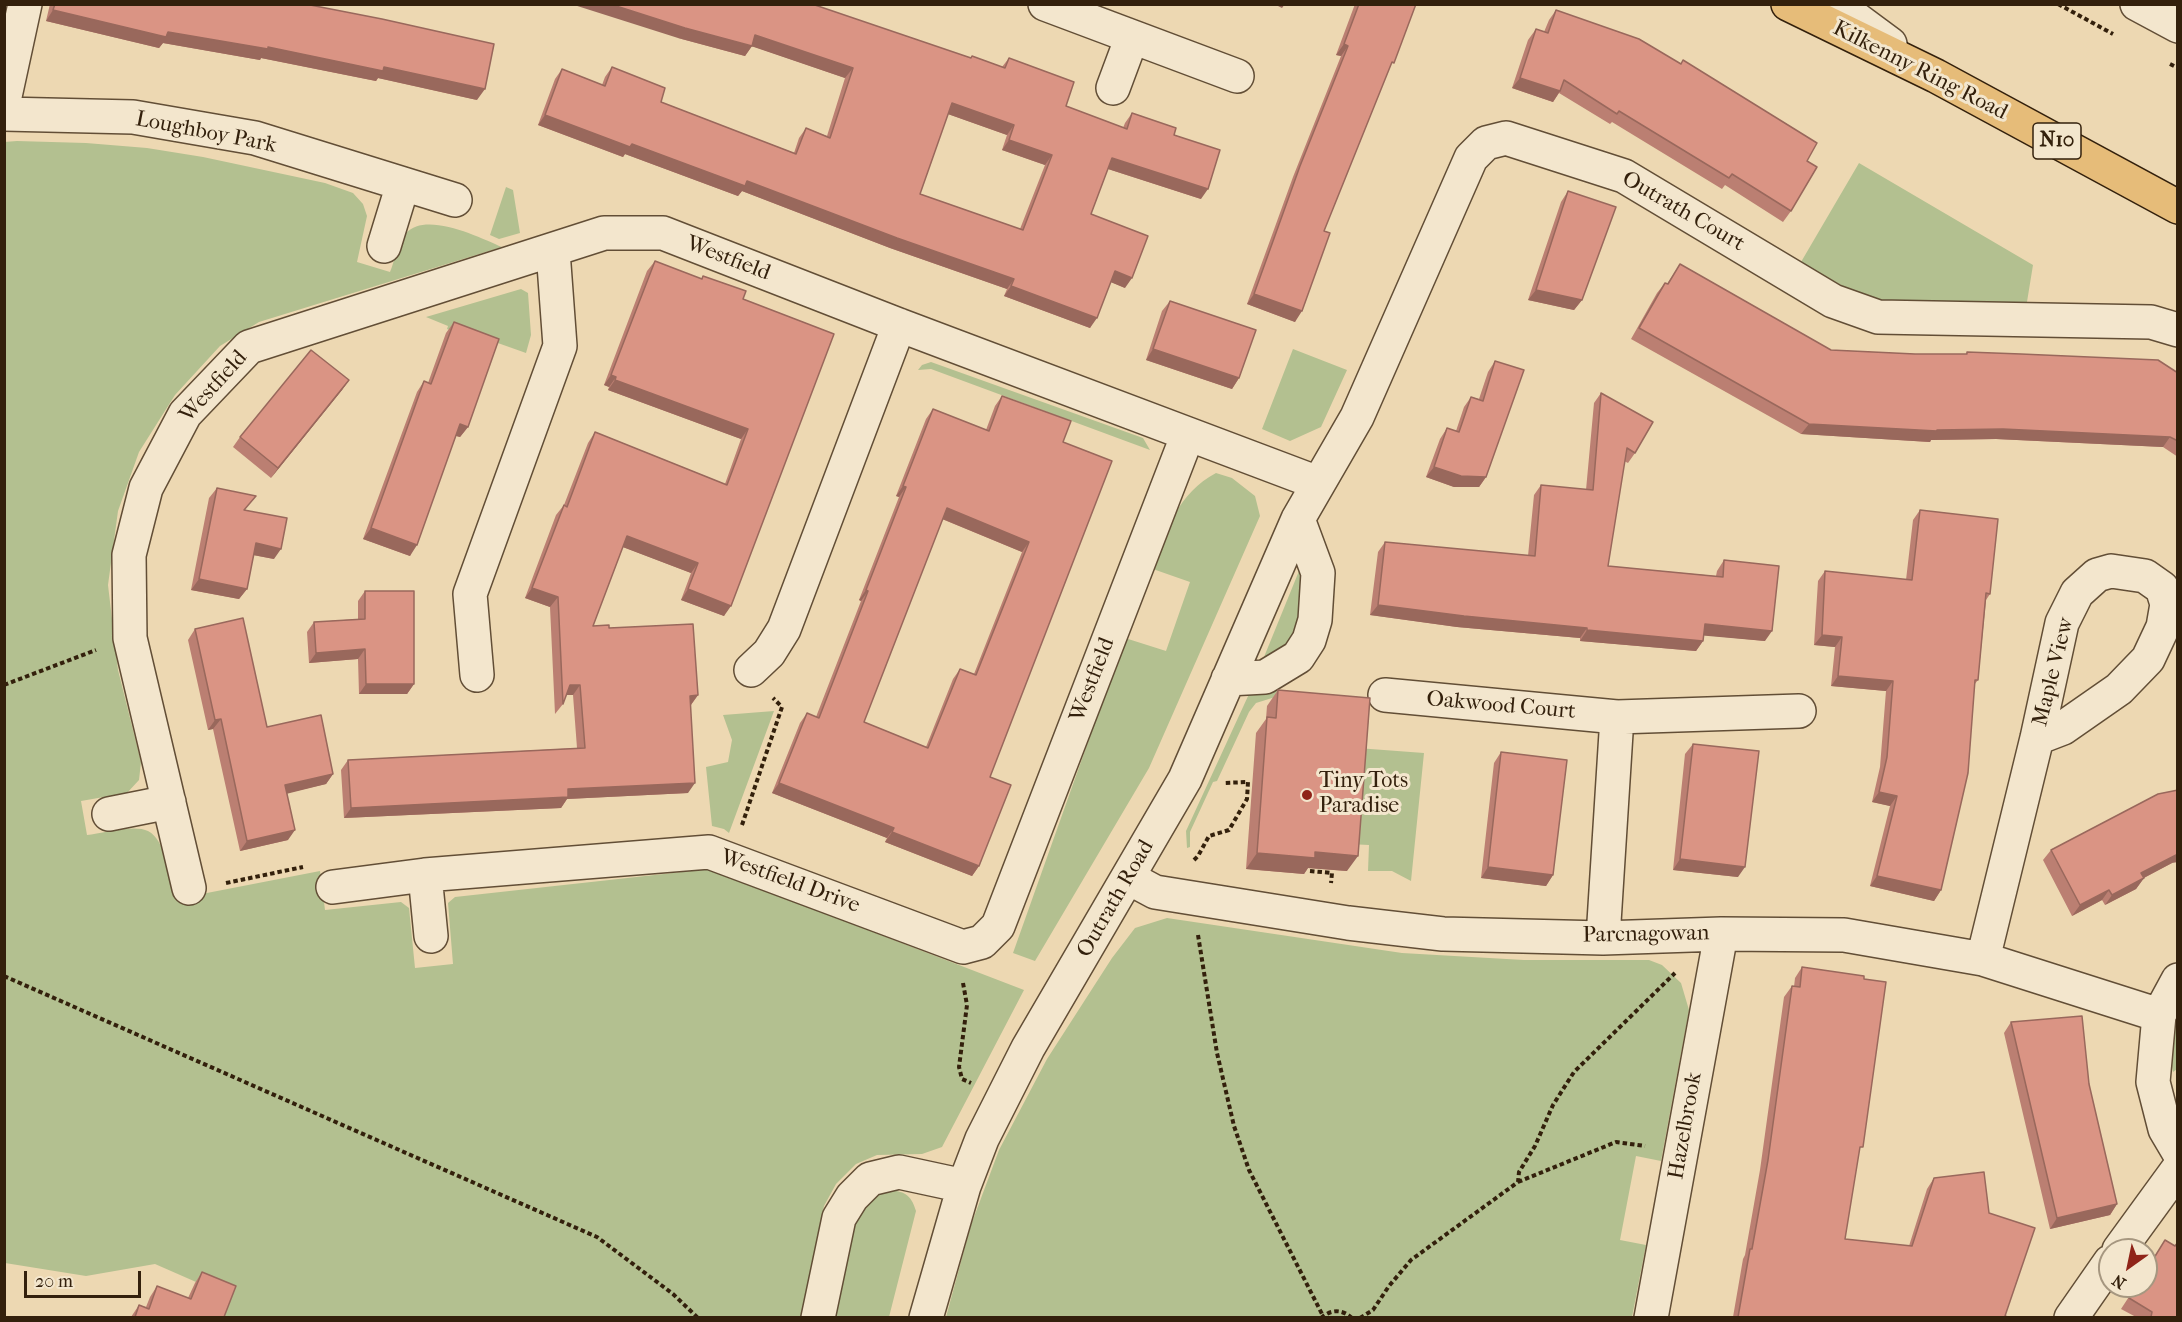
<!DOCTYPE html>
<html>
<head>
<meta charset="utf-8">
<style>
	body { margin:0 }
	#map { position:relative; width:2182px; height:1322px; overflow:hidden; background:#edd8b2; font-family:"IM FELL French Canon",serif }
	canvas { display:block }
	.frame { position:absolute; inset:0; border:6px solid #33200c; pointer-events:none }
	.north { position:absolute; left:2098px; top:1238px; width:60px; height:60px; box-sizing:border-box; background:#f3e6cd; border:2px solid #a69780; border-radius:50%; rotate:213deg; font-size:16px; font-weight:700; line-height:24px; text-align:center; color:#33200c }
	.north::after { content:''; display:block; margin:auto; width:21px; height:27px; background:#8f2418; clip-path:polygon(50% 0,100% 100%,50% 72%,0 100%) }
	.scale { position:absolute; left:24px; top:1271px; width:117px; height:27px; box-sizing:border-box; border:3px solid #33200c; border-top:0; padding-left:8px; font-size:18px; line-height:21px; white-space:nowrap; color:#33200c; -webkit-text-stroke:4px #f3e6cd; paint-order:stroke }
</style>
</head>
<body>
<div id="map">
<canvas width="2182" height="1322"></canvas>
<div class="frame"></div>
<div class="north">N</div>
<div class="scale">20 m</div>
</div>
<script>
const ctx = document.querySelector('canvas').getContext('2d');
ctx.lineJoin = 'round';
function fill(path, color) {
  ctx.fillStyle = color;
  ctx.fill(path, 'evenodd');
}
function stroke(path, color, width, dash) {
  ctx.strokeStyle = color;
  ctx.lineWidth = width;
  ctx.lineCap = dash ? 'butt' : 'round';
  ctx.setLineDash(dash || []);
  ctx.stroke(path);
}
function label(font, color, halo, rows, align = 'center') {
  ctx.font = font + ' "IM FELL French Canon",serif';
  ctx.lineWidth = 6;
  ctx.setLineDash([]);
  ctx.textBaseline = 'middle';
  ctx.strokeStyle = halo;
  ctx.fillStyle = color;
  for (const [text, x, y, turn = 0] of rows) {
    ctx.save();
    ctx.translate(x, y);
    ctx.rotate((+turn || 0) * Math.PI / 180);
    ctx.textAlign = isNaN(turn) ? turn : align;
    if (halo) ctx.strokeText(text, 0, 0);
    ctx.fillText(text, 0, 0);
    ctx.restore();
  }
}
fill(new Path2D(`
	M17 141 86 143 147 148 203 157 325 183 353 193 363 204 367 216 357 262 390 272C395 261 397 242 406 233 426 211 479 237 502 247L259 322 220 346 175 395 139 452 118 511 108 585 118 670 141 762 139 780 127 793 81 801 87 835C102 833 135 824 148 831 166 840 171 880 176 899L320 871 325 910 401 902 409 908 415 968 453 964 448 903 455 897 709 869 1024 990 942 1147 922 1154 877 1155 856 1164 836 1184 824 1206 801 1317H220L228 1296 155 1264 86 1276 5 1263 4 142Z
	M1859 163 2033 265 2026 308 1872 300 1853 292 1801 262Z
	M506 187 513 190 520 233 499 239 490 235Z
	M521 289 528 293 531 335 526 353 495 342 492 346 447 329 448 326 426 317Z
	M1293 349 1347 370 1321 427 1290 441 1262 429Z
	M931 362 1143 438 1150 450 931 369 918 370 922 365Z
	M1216 473 1232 478 1255 496 1260 516 1149 768 1035 961 1013 953 1125 638 1166 651 1190 582 1150 568C1167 530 1178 493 1216 473Z
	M1299 571 1304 578C1301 599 1303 632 1286 647 1281 651 1271 654 1264 657Z
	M1273 686 1285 694 1256 703 1249 712 1217 781 1213 782 1190 832V847L1187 848 1186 831 1249 694Z
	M774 711 729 833 724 829 712 826 706 767 728 762 732 740 723 715Z
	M1357 748 1424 753 1411 881 1392 871H1368L1369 845 1349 844Z
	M1167 918 1402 953 1524 960H1649L1662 965 1681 983 1689 1010 1661 1161 1636 1156 1620 1240 1646 1245 1632 1317H946L971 1225 999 1150 1047 1059 1112 958 1135 928Z
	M2177 1020V1069L2173 1072 2168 1046Z
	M887 1190C904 1191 911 1194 916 1211L889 1317 832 1318 854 1218 871 1197Z`), '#b3c090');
const minor = new Path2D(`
	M1045 4 1237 76
	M1836 4 1890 44
	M2137 4 2178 26
	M1113 88 1132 37
	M4 101 25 4
	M4 114 133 117 255 138 455 200
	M384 246 403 184
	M751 670 769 653 784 629 899 325
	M477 675 470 594 560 346 553 251
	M1228 679 1265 677 1298 657 1309 640 1315 620 1318 573 1298 519
	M1385 695 1617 717 1799 711
	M109 814 169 802
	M425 875 431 936
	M1129 878 1155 892 1348 923 1443 934 1603 938 1721 934 1844 935 1983 959 2159 1015
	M333 887 425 875 709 852 963 947 982 942 998 926 1188 434
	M189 888 130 638 129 555 146 488 185 414 249 347 604 233H663L899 325 1318 483
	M1603 938 1617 717
	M1983 959 2037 738 2062 623 2077 593 2097 575 2111 571 2145 576 2162 588 2167 604 2163 627 2148 659 2119 689 2063 728 2037 738
	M2178 980 2159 1015 2153 1082 2165 1129 2178 1151
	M2119 1250 2178 1169
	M818 1318 839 1218 852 1197 870 1179 899 1172 964 1186
	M926 1318 964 1186 982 1139 1028 1048 1185 779 1298 519 1357 417 1471 158 1486 143 1506 138 1624 176 1833 301 1878 317 2151 322 2178 330
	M1651 1318 1721 934
	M2071 1318 2110 1262`);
const highway = new Path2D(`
	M1788 4 1936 76 2178 207`);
stroke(minor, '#624e36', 36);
stroke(highway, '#33200c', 36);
stroke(new Path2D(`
	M2058 4 2113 34
	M2170 64 2178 68
	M4 685 96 650
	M742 825 782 707 773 698
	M1194 860 1198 856 1209 836 1229 830 1247 799 1248 782 1223 783
	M1310 871 1332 873 1331 883
	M226 883 303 867
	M1198 935 1217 1053 1234 1126 1249 1170 1323 1316
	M4 976 597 1237 673 1294 698 1318
	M963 983 967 1005 959 1067 962 1079 971 1083
	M1518 1182 1616 1142 1645 1146
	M1321 1318C1331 1309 1342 1309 1352 1318
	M1360 1318 1373 1310 1389 1286 1411 1260 1518 1182 1519 1172 1535 1146 1553 1105 1574 1072 1675 973`), '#33200c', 4, [4.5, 3]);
stroke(minor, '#f3e6cd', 33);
stroke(highway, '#e6bc79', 33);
fill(new Path2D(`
	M50 4H305L477 100 378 78 376 81 261 58 260 60 163 43 159 48 46 21Z
	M1355 4H1416L1388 72 1324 231 1295 322 1247 304 1293 177 1341 56 1336 55Z
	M1556 10 1807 161 1791 211 1783 222 1725 185 1722 189 1612 122 1610 124 1559 93 1553 102 1512 88 1528 40 1536 29 1544 32 1549 20Z
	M678 38 971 58 1002 67 1009 58 1066 106 1123 128 1125 123 1132 113 1174 135 1201 199 1108 169 1091 214 1125 288 1111 282 1090 328 1004 296 1007 289 890 248 742 191 738 196 625 154 623 157 538 125 555 79 562 69 602 85 605 77 612 67 661 102 794 153 799 138 806 128 827 136 845 78 752 46 745 56ZM948 114 1007 135 1002 150 1045 165 1020 229 920 194Z
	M1568 191 1582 300 1574 310 1528 300 1561 202Z
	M655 261 701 279 703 276 743 299 834 334 724 616 681 600 691 573 623 547 593 626 609 628 698 695 691 705 688 793 567 799 561 808 344 818 341 770 348 760 577 748 573 695H566L563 704 555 714 550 607 525 598 556 515 564 505 588 443 595 432 725 484 741 439 608 390 609 387 604 385 647 271Z
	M1680 264 1831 350 1915 354H1966L1967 352 2178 373V457L2163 447 1996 439 1931 440 1930 442 1801 434 1631 339 1657 293 1665 283 1667 284Z
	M1170 301 1239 378 1232 389 1146 360 1162 311Z
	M454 322 468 427 460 437 456 436 410 556 363 539 417 392 424 381 428 383 446 333Z
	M1495 361 1486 477 1479 487H1454L1426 477 1440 439 1447 428 1456 431 1464 407 1471 397 1479 399 1488 372Z
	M349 380 342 390 271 478 233 447 240 437Z
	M1601 393 1635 453 1628 463 1624 461 1608 566 1716 576 1717 571 1724 560 1765 641 1704 635 1703 641 1696 651 1580 641V638L1457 627 1370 615 1378 552 1385 542 1528 556 1534 495 1541 485 1586 490 1594 403Z
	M1002 396 1063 442 990 777 979 866 972 876 885 842 887 838 772 793 800 723 807 713 816 717 861 601 859 600 899 497 896 496 926 419 933 409 986 430 995 406ZM942 519 1022 552 974 674 960 669 953 679 926 747 864 722Z
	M217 488 245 510 274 559 253 555 247 589 239 599 191 590 209 498Z
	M1920 510 1990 594 1986 600 1978 680 1974 685 1941 890 1934 901 1870 886 1890 806 1872 802 1880 767 1886 691 1831 686 1835 647 1814 645 1818 581 1825 571 1906 580 1913 520Z
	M365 591 414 684 407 694H359L358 659 309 663 307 632 314 622 358 619V601Z
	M195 629 267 727 333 774 326 784 287 793 288 840 240 851 213 729 208 730 188 640Z
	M1278 690 1347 871 1308 868 1304 874 1246 869 1256 733 1266 719 1267 706Z
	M1693 744 1738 877 1673 870 1685 754Z
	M1501 752 1553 875 1546 886 1481 878 1494 763Z
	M2051 850 2172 863 2144 878 2136 889 2105 905 2102 900 2072 916 2043 860Z
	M1802 967 1858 1154 1845 1239 1909 1246 1927 1189 1934 1178 2005 1316 2008 1317H1733L1743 1259 1745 1255 1760 1170 1784 997 1792 986 1794 987 1795 978Z
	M2011 1022 2089 1084 2117 1204 2110 1215 2050 1229 2004 1033Z
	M2165 1240 2174 1246 2178 1317H2136L2121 1309 2136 1286H2146V1270Z
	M202 1272 224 1317H131L139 1305 146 1307 150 1297 157 1286 188 1298 195 1283Z`), '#bb7f72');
fill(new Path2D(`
	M571 4H610L752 46 745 56 678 38Z
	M1274 4H1285L1282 8Z
	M53 10 168 32 268 47 384 67 485 89 477 100 378 78 376 81 261 58 260 60 163 43 159 48 46 21Z
	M755 35 853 68 845 78 748 45Z
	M1344 44 1348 46 1341 56 1336 55Z
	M1520 78 1560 91 1553 102 1512 88Z
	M952 103 1014 125 1007 135 945 113Z
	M545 115 747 181 1014 279 1007 289 890 248 742 191 738 196 625 154 623 157 538 125Z
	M1009 140 1052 155 1045 165 1002 150Z
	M1112 158 1208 189 1201 199 1105 168Z
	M1115 271 1132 278 1125 288 1108 281Z
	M1011 286 1097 318 1090 328 1004 296Z
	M1536 290 1582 300 1574 310 1528 300Z
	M1254 294 1302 311 1295 322 1247 304Z
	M1153 349 1239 378 1232 389 1146 360Z
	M611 375 616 377 609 387 604 385Z
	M349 380 342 390 271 478 278 468Z
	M615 380 748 429 741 439 608 390Z
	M460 424 468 427 460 437 453 435Z
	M1809 424 1937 430 2003 429 2170 437 2163 447 1996 439 1931 440 1930 442 1801 434Z
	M1434 467 1486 477 1479 487H1454L1426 477Z
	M903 486 906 487 899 497 896 496Z
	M947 508 1029 542 1022 552 940 518Z
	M371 528 417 545 410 556 363 539Z
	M627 536 698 563 691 573 620 546Z
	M256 543 281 549 274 559 248 554Z
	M199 579 247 589 239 599 191 590Z
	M532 588 558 597 550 607 525 598Z
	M688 589 731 606 724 616 681 600Z
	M866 590 868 591 861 601 859 600Z
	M1378 605 1587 628 1580 638 1457 627 1370 615Z
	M1705 624 1772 631 1765 641 1697 635Z
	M1587 630 1703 641 1696 651 1580 641Z
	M1822 635 1842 637 1835 647 1814 645Z
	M365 649 358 659 309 663 316 653Z
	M1838 676 1893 681 1886 691 1831 686Z
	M366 684H414L407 694H359Z
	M570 685H580L573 695H563Z
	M698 695 690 706V696Z
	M221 719 213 729 208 730 215 720Z
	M333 774 326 784 278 796 285 785Z
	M695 783 688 793 567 799 561 808 344 818 351 808 568 789Z
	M779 783 894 828 887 838 772 793Z
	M1879 792 1897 796 1890 806 1872 802Z
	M295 830 288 840 240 851 247 841Z
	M892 832 979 866 972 876 885 842Z
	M1315 852 1358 856 1347 871 1308 868 1304 874 1246 869 1257 853Z
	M2178 854V862L2172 863 2134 883 2141 873Z
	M1680 859 1745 867 1738 877 1673 870Z
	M1488 867 1553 875 1546 886 1481 878Z
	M1877 876 1941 890 1934 901 1870 886Z
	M2144 878 2136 889 2105 905 2112 895Z
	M2109 890 2102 900 2072 916 2080 905Z
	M2117 1204 2110 1215 2050 1229 2057 1218Z`), '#99685c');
const building = new Path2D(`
	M55 4H305L382 19 494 44 485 89 384 67 383 71 268 47V49L168 32 166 37 53 10Z
	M610 4H812L971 58 972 56 1005 68 1009 58 1074 82 1066 106 1127 129 1132 113 1176 128 1174 135 1220 150 1208 189 1112 158 1091 214 1148 236 1132 278 1115 271 1097 318 1011 286 1014 279 897 238 747 181 745 186 632 144 630 147 545 115 562 69 605 86 612 67 665 88 661 102 796 154 806 128 830 138 853 68 755 35 752 46 685 28ZM952 103 1014 125 1009 140 1052 155 1023 230 920 194Z
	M1359 4H1416L1394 63 1392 62 1324 231 1330 233 1302 311 1254 294 1300 166 1348 46 1344 44Z
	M1556 10 1639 39 1681 64 1683 60 1817 143 1807 161 1817 167 1791 211 1732 174 1729 178 1619 111 1617 114 1564 80 1560 91 1520 78 1536 29 1548 33Z
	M1568 191 1616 207 1582 300 1536 290Z
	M655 261 702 279 703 276 746 291 743 299 834 334 731 606 688 589 698 563 627 536 593 626 609 625V628L693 624 698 695 690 696 695 783 568 789V797L351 808 348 760 585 748 580 685H570L563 704 558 597 532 588 564 505 567 507 595 432 727 485 748 429 615 380 616 377 611 375Z
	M1680 264 1831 350 1915 354H1967V352L2021 354 2158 360 2178 373V441L2170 437 2003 429 1937 430V431L1809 424 1639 328 1665 283 1668 284Z
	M1170 301 1256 330 1239 378 1153 349Z
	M454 322 499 339 468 427 460 424 417 545 371 528 424 381 431 384Z
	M311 350 349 380 278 468 240 437Z
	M1495 361 1524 370 1486 477 1461 476 1434 467 1447 428 1459 432 1471 397 1483 401Z
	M1601 393 1653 422 1635 453 1627 448 1608 566 1723 577 1724 560 1779 566 1772 631 1705 624 1703 641 1587 630V628L1464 616 1378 605 1385 542 1535 556 1541 485 1593 490Z
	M1002 396 1071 421 1063 442 1112 461 990 777 1011 785 979 866 892 832 894 828 779 783 807 713 819 718 868 591 866 590 906 487 903 486 933 409 989 431ZM947 508 1029 542 976 675 960 669 928 748 864 722Z
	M217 488 256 496 244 510 287 518 281 549 256 543 247 589 199 579Z
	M1920 510 1998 519 1990 594 1986 593 1978 680H1975L1968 773 1941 890 1877 876 1897 796 1879 792 1887 757 1893 681 1838 676 1842 637 1822 635 1825 571 1912 580Z
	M365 591H414V684H366L365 649 316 653 314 622 365 619Z
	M243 618 267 727 321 715 333 774 285 785 295 830 247 841 221 719 215 720 195 629Z
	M1278 690 1370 698 1358 856 1315 852V858L1257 853 1267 717 1276 718Z
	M1693 744 1759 751 1745 867 1680 859Z
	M1501 752 1567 760 1553 875 1488 867Z
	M2178 790V854L2141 873 2144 878 2112 895 2109 890 2080 905 2051 850 2158 794Z
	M1802 967 1864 976V979L1886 982 1863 1147H1860L1845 1239 1912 1246 1934 1178 1984 1172 1989 1213 2035 1228 2005 1316 2008 1317H1738L1750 1249H1752L1768 1160 1792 986 1800 987Z
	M2082 1016 2089 1084 2117 1204 2057 1218 2011 1022Z
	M2165 1240 2175 1246 2178 1242V1317H2151L2152 1312 2129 1298 2136 1286H2146V1271Z
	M202 1272 236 1286 224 1317H135L139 1305 149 1309 157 1286 191 1299Z`);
fill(building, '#da9484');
stroke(building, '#99685c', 1.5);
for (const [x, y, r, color] of [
	[1307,795,6,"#8f2418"]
]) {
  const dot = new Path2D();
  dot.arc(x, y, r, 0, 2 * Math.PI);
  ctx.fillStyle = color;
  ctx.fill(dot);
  stroke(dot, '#f3e6cd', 2);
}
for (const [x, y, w] of [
	[2057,141,48]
]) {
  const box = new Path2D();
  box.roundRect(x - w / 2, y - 18, w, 36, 4.5);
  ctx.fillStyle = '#f3e6cd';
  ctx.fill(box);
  stroke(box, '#33200c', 1.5);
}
label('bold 21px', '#33200c', null, [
	["N10",2057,141]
]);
label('22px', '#33200c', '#f3e6cd', [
	["Kilkenny Ring Road",1920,71,27],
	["Loughboy Park",206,133,11],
	["Outrath Court",1683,212,30],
	["Westfield",728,259,21],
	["Westfield",214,387,-48],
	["Maple View",2054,672,-76],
	["Westfield",1093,680,-69],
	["Oakwood Court",1501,706,5],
	["Westfield Drive",790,882,20],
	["Outrath Road",1116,899,-60],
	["Parcnagowan",1646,935,-1],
	["Hazelbrook",1686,1126,-80]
]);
label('22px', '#33200c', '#f3e6cd', [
	["Tiny Tots",1319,782],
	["Paradise",1319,807]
], 'left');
</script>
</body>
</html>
